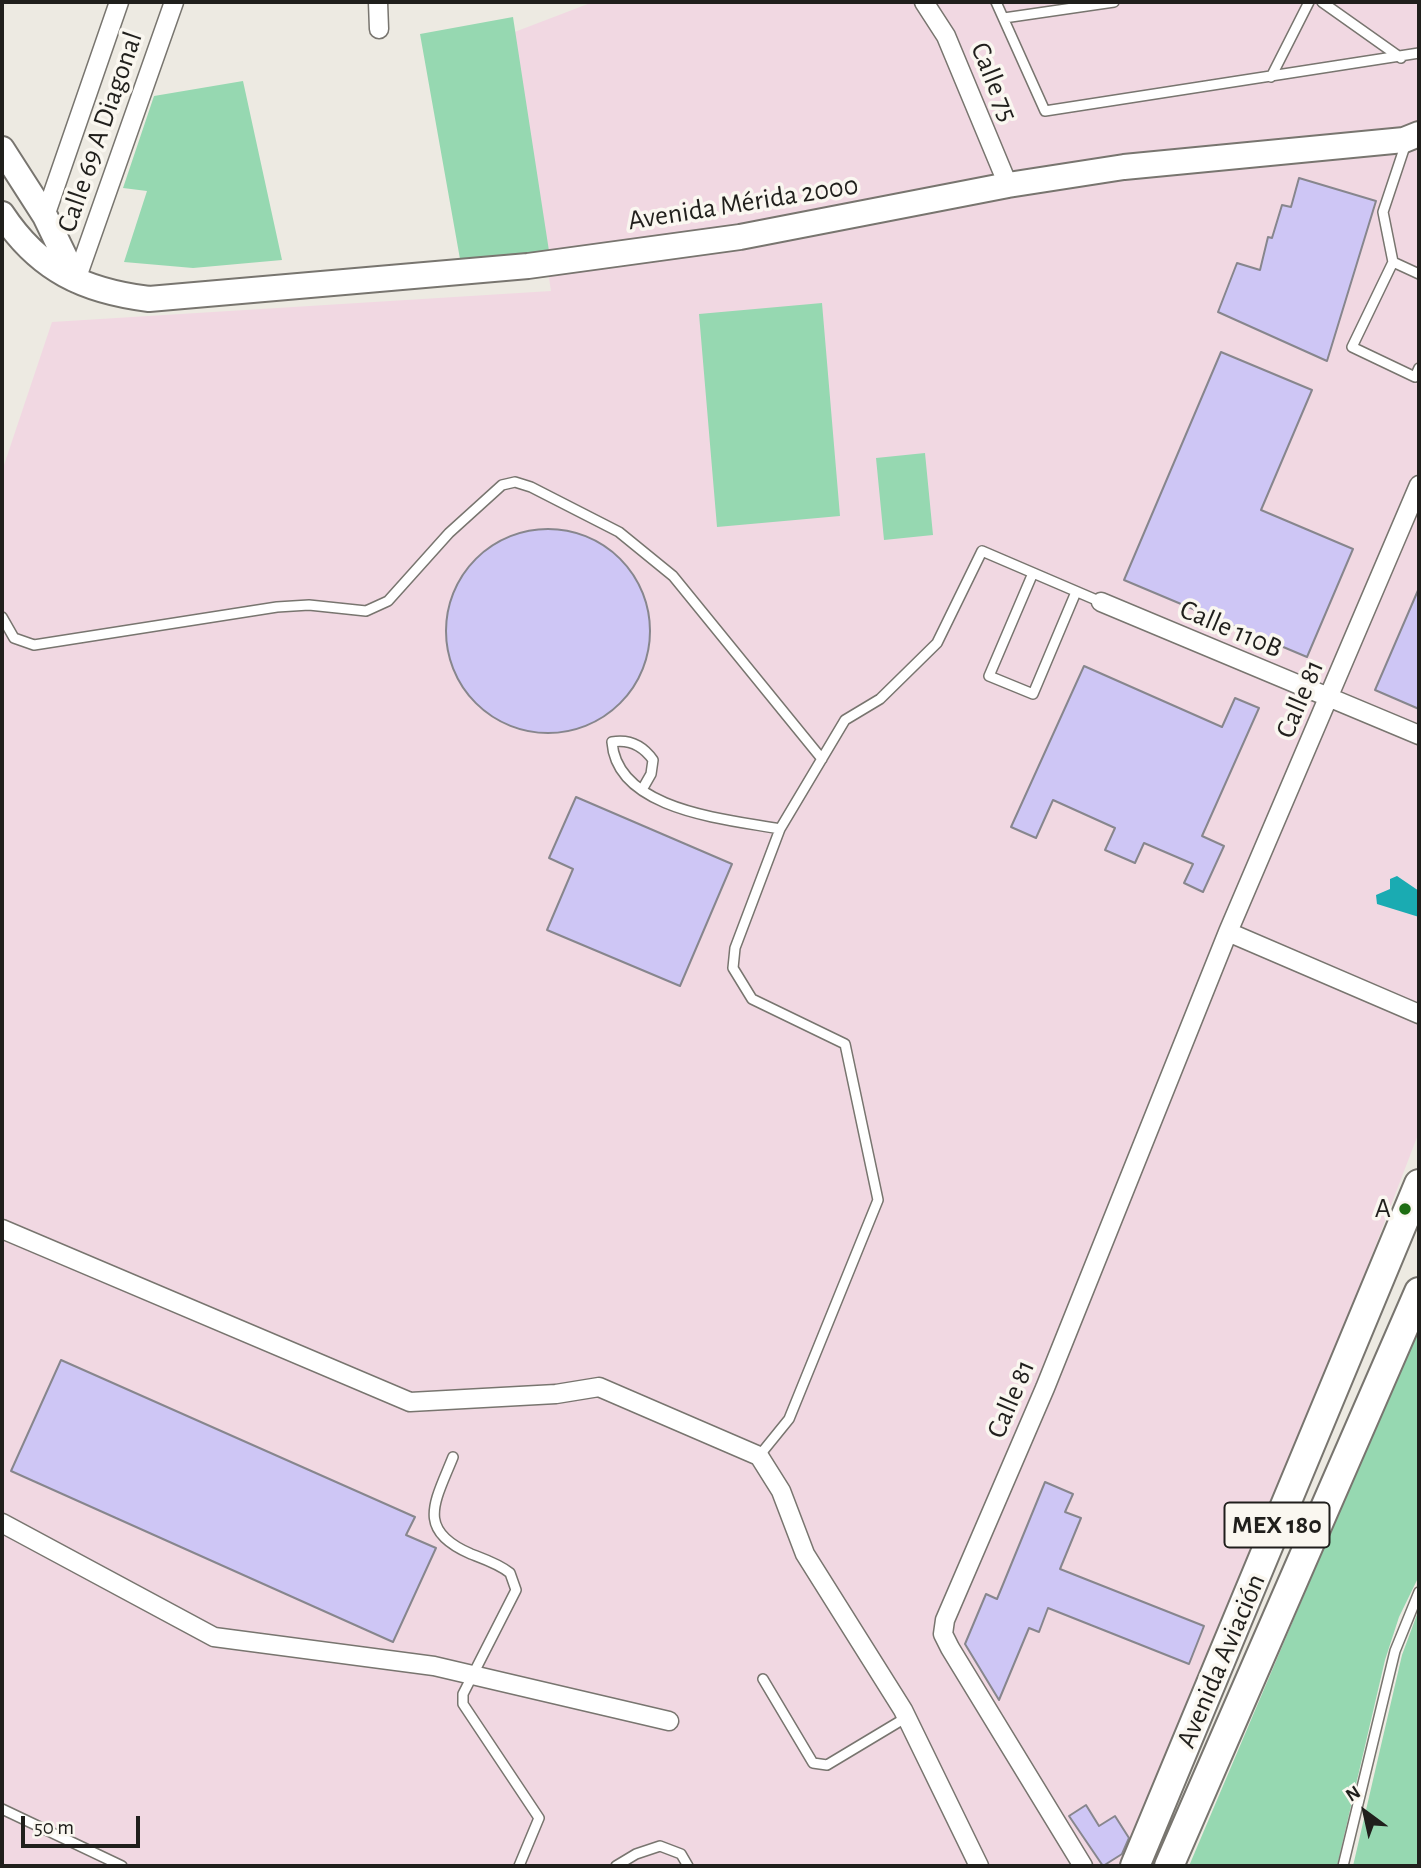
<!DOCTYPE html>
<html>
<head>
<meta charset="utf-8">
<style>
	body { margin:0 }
	#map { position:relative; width:1421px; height:1868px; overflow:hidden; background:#edeae2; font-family:"Alegreya Sans",sans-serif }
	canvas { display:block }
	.frame { position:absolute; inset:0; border:4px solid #201f1c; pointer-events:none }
	.north { position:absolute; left:1330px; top:1777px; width:70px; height:70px; -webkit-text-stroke:5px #faf7f0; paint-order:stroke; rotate:327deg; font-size:19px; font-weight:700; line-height:28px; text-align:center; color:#201f1c }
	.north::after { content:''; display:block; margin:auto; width:24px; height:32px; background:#201f1c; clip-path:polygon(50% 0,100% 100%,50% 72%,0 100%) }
	.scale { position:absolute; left:21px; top:1816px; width:119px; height:32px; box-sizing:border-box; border:4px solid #201f1c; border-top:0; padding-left:9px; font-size:21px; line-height:24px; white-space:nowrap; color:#201f1c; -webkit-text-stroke:5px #faf7f0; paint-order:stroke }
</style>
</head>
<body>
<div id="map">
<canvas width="1421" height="1868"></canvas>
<div class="frame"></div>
<div class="north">N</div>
<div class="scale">50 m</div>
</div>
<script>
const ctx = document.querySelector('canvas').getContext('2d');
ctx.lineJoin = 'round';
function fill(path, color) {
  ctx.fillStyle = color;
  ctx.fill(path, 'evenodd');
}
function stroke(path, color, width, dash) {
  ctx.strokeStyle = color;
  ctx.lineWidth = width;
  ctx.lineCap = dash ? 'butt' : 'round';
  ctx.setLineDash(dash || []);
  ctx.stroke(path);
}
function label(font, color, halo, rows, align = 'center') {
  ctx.font = font + ' "Alegreya Sans",sans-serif';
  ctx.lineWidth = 7;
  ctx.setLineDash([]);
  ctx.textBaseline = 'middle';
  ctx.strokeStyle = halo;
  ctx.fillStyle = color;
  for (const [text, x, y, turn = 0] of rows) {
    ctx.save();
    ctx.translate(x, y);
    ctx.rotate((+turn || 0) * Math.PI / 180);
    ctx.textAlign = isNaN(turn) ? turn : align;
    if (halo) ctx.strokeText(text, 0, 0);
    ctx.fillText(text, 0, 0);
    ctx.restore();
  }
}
fill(new Path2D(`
	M593 2H1419V1132L1276 1506 1119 1866H2V471L52 322 551 291 512 33Z`), '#f1d8e2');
fill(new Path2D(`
	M513 17 549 251 460 259 420 34Z
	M243 81 282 260 193 268 124 262 147 191 123 188 154 96Z
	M822 303 840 516 717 527 699 314Z
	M925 453 933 535 884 540 876 458Z
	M1419 1324V1576L1399 1617 1385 1660 1337 1866H1189Z
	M1419 1609V1866H1353L1402 1655Z`), '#96d8b1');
fill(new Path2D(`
	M1397 876 1419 891V917L1377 904 1376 895 1390 889V879Z`), '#1aabb2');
const building = new Path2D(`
	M1299 178 1376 201 1327 361 1218 312 1237 263 1260 270 1268 237 1272 238 1282 205 1291 207Z
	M1221 352 1312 390 1261 510 1353 549 1307 657 1124 580Z
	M446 631a102 102 0 1 1 204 0a102 102 0 1 1-204 0Z
	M1419 588V709L1375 690Z
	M1084 666 1222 727 1235 698 1259 708 1202 836 1224 846 1203 892 1184 883 1193 864 1144 843 1135 863 1105 850 1115 828 1053 800 1036 838 1011 827Z
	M576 797 732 864 680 986 547 930 573 869 549 858Z
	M61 1360 415 1517 406 1535 436 1548 393 1642 11 1471Z
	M1045 1482 1073 1494 1065 1512 1081 1518 1060 1569 1204 1626 1189 1664 1048 1608 1039 1632 1029 1628 999 1700 965 1644 986 1594 997 1599Z
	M1086 1805 1099 1826 1115 1816 1129 1838 1122 1854 1103 1866 1069 1816Z`);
fill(building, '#cec6f5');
stroke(building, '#87868d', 2);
const lane = new Path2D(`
	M996 2 1045 111 1419 53
	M1322 2 1401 58
	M1004 18 1114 2
	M1271 77 1309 2
	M1393 262 1383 212 1406 143
	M1419 274 1393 262 1352 347 1415 377 1419 368
	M1033 573 989 676 1033 694 1076 592
	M2 617 14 638 34 645 277 607 309 605 366 611 388 601 449 533 502 485 515 482 531 487 619 532 673 576 822 759
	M643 788 651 774 653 760C643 746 629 739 612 742 617 811 727 819 780 829
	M759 1456 789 1419 878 1200 845 1044 752 999 733 968 735 948 780 829 845 720 880 699 937 643 982 551 1101 602
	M453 1457C435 1502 415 1530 471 1554 484 1559 499 1564 510 1573L516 1590 463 1694V1704L539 1818 519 1866
	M763 1679 813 1763 827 1765 907 1717
	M2 1809 122 1866
	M616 1866 636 1854 660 1846 681 1854 688 1866
	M1343 1866 1395 1651 1419 1592`);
const street = new Path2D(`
	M378 2 379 29
	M924 2 946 36 1008 185
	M45 216 119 2
	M76 280 174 2
	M1101 602 1419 735
	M1228 932 1419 1014
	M2 1229 410 1402 556 1394 599 1387 759 1456 781 1491 805 1554 903 1710 979 1866
	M2 1523 214 1637 434 1666 669 1721
	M1083 1866 950 1648 943 1634 945 1620 1045 1388 1228 932 1419 485`);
const secondary = new Path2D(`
	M2 149 45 216 76 280
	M2 214C39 270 84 291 149 299L528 266 740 237 1008 185 1124 167 1404 140 1419 134`);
const primary = new Path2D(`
	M1135 1866 1419 1184
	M1169 1866 1419 1292`);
stroke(lane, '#78756f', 12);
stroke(street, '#78756f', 21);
stroke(secondary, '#78756f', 28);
stroke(primary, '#78756f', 32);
stroke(lane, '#fff', 9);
stroke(street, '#fff', 18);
stroke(secondary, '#fff', 24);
stroke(primary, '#fff', 28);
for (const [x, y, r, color] of [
	[1405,1209,7,"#1e6d12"]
]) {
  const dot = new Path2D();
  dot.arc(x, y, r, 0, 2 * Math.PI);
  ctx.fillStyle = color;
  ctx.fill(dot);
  stroke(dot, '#faf7f0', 2.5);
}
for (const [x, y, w] of [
	[1277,1525,105]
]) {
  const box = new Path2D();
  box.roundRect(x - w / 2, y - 22.5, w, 45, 5);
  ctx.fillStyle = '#faf7f0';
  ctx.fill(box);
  stroke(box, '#201f1c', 2);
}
label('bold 26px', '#201f1c', null, [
	["MEX 180",1277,1525]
]);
label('28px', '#201f1c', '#faf7f0', [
	["Calle 75",994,82,68],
	["Calle 69 A Diagonal",100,132,-71],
	["Avenida Mérida 2000",743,203,-9],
	["Calle 110B",1231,629,23],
	["Calle 81",1300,699,-67],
	["Calle 81",1011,1399,-67],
	["Avenida Aviación",1221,1661,-67]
]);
label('28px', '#201f1c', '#faf7f0', [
	["A",1391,1209]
], 'right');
</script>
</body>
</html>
